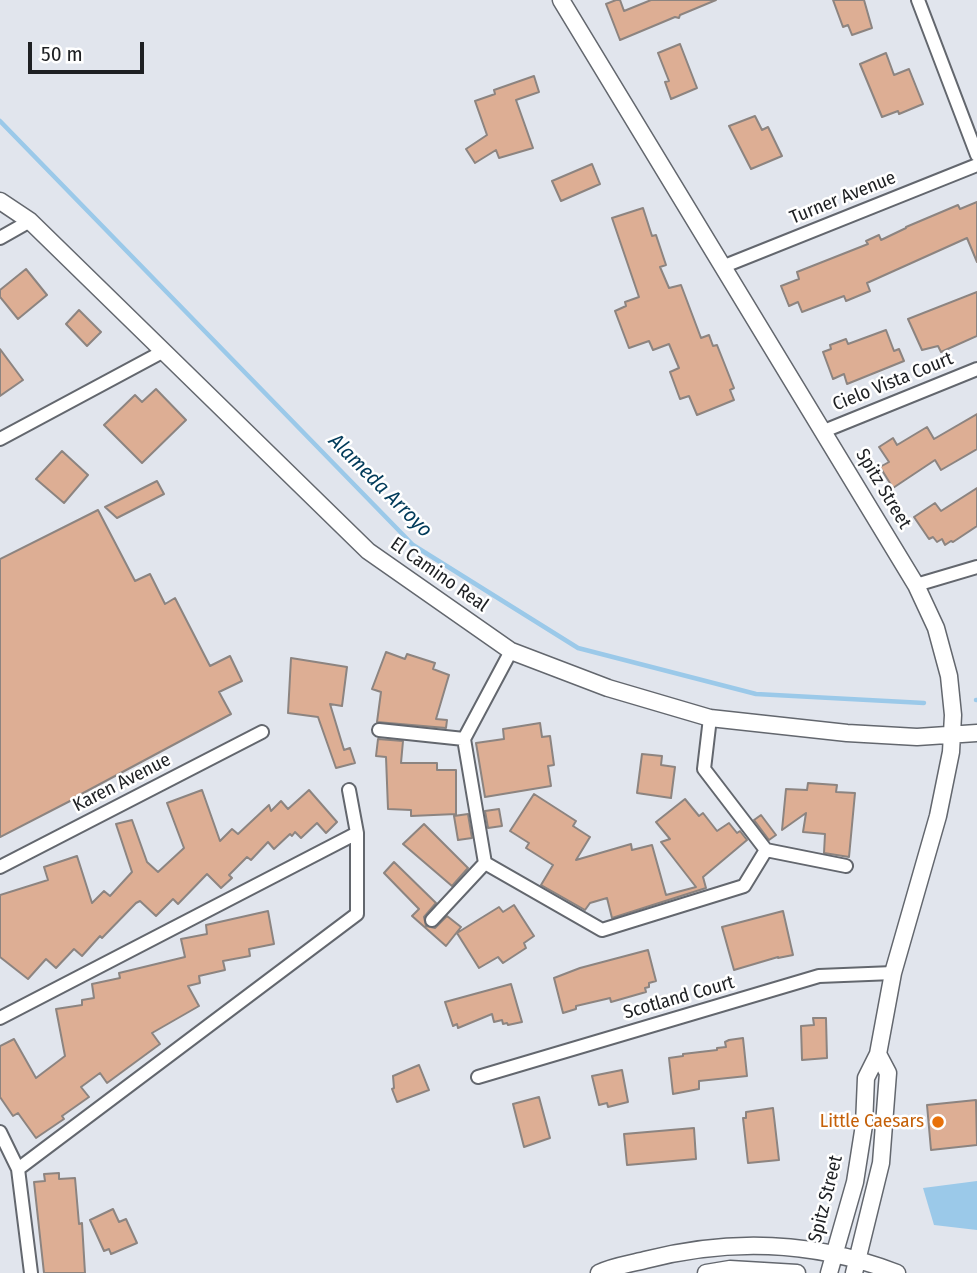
<!DOCTYPE html>
<html>
<head>
<meta charset="utf-8">
<style>
	body { margin:0 }
	#map { position:relative; width:977px; height:1273px; overflow:hidden; background:#e1e5ed; font-family:"Fira Sans Condensed",sans-serif }
	canvas { display:block }
	.scale { position:absolute; left:28px; top:42px; width:116px; height:32px; box-sizing:border-box; border:4px solid #1e2023; border-top:0; padding-left:9px; font-size:21px; line-height:24px; white-space:nowrap; color:#1e2023; -webkit-text-stroke:5px #fff; paint-order:stroke }
</style>
</head>
<body>
<div id="map">
<canvas width="977" height="1273"></canvas>
<div class="scale">50 m</div>
</div>
<script>
const ctx = document.querySelector('canvas').getContext('2d');
ctx.lineJoin = 'round';
function fill(path, color) {
  ctx.fillStyle = color;
  ctx.fill(path, 'evenodd');
}
function stroke(path, color, width, dash) {
  ctx.strokeStyle = color;
  ctx.lineWidth = width;
  ctx.lineCap = dash ? 'butt' : 'round';
  ctx.setLineDash(dash || []);
  ctx.stroke(path);
}
function label(font, color, halo, rows, align = 'center') {
  ctx.font = font + ' "Fira Sans Condensed",sans-serif';
  ctx.lineWidth = 5;
  ctx.setLineDash([]);
  ctx.textBaseline = 'middle';
  ctx.strokeStyle = halo;
  ctx.fillStyle = color;
  for (const [text, x, y, turn = 0] of rows) {
    ctx.save();
    ctx.translate(x, y);
    ctx.rotate((+turn || 0) * Math.PI / 180);
    ctx.textAlign = isNaN(turn) ? turn : align;
    if (halo) ctx.strokeText(text, 0, 0);
    ctx.fillText(text, 0, 0);
    ctx.restore();
  }
}
fill(new Path2D(`
	M977 1181V1230L934 1225 923 1188Z`), '#9bc9e9');
stroke(new Path2D(`
	M0 121 413 545 578 648 756 694 924 703
	M976 700H977`), '#9bc9e9', 4.5);
const building = new Path2D(`
	M616 0H620L624 11 651 0H716L680 15 679 18 675 17 620 40 606 4Z
	M833 0H864L872 28 852 35 848 25 843 27Z
	M680 44 697 88 671 99 665 82 669 81 658 53Z
	M886 53 894 75 909 69 923 104 899 114 898 111 882 117 860 64Z
	M534 76 539 92 516 100 533 148 499 158 496 150 475 163 466 149 487 135 475 101 495 94 494 90Z
	M755 116 762 130 768 127 782 156 751 169 729 126Z
	M592 164 600 184 561 201 552 181Z
	M977 202V262L967 238 867 283 870 291 846 301 844 296 802 312 798 302 789 306 781 286 799 279 797 272 868 244 866 241 879 235 881 240 906 228V227L958 205 960 209Z
	M643 208 652 236 656 235 666 265 660 267 669 288 681 285 701 338 709 335 713 346 717 345 734 388 730 390 734 400 697 415 689 396 680 399 670 372 679 368 669 344 653 350 649 341 629 348 615 311 626 306 625 302 639 297 612 218Z
	M26 269 47 295 18 319 0 297V290Z
	M977 292V336L941 352 938 346 922 350 908 319Z
	M79 310 101 332 87 346 66 324Z
	M886 330 894 351 899 349 904 361 847 384 844 374 833 379 823 352 831 349 830 345 846 339 848 344Z
	M0 349 23 380 0 396Z
	M156 389 186 420 142 463 104 425 135 395 142 402Z
	M977 414V449L941 470 935 460 893 488 880 467 889 462 879 447 893 438 897 445 927 427 934 439Z
	M62 451 88 475 64 503 36 479Z
	M157 481 164 494 117 518 105 507Z
	M977 488V526L953 542 951 541 945 545 942 539 937 542 933 537 929 539 914 517 935 503 941 511Z
	M98 510 135 581 150 574 165 604 175 598 210 666 230 656 242 681 219 692 231 714 72 799V800L0 837V559Z
	M386 652 405 659 407 654 435 663 433 669 449 675 436 719 447 720 446 728 377 722 381 692 372 689Z
	M291 658 347 667 342 706 330 704 344 750 350 748 355 763 336 768 318 717 288 713Z
	M540 723 542 737 550 736 554 765 548 766 551 786 485 797 476 743 504 739 503 729Z
	M378 739 403 741 401 763H437V770H456V814L411 816V810L388 809 386 757 376 756Z
	M642 754 662 756 661 765 675 767 671 798 637 793Z
	M808 783 837 785 836 792 855 793 849 857 824 853 825 834 803 832 806 813 782 830 786 789 807 790Z
	M202 790 220 841 232 829 238 834 269 805 271 811 281 801 288 809 309 790 337 822 326 833 317 823 301 838 295 832 292 836 290 834 274 849 268 842 251 860 247 857 229 875 232 878 221 888 207 874 178 904 173 899 156 916 140 901 136 903 102 938 100 936 82 956 74 949 56 968 46 959 28 979 0 957V895L48 880 44 867 77 856 92 903 104 891 110 896 132 872 116 824 132 820 147 862 158 872 184 848 167 803Z
	M534 794 576 821 573 826 590 837 576 860 631 844 632 850 652 845 666 895 696 887 661 842 670 839 656 822 685 799 699 816 703 813 717 831 729 823 737 833 740 831 747 840 703 877 706 888 612 918 607 898 590 903 585 910 541 885 553 865 526 848 529 843 510 831Z
	M499 809 502 826 488 828 485 811Z
	M468 814 472 838 458 840 454 816Z
	M761 815 776 835 769 840 754 820Z
	M424 824 468 868 452 886 403 844Z
	M394 862 436 903 424 917 426 926 435 928 447 916 461 927 446 946 412 916 419 909 384 873Z
	M514 905 534 936 524 943 526 948 503 963 498 957 479 968 457 933 499 907 503 912Z
	M268 911 274 944 249 949 250 956 223 961 225 970 199 976 200 983 188 986 199 1006 152 1033 160 1044 107 1083 100 1073 81 1087 89 1097 62 1116 64 1119 36 1138 18 1113 13 1116 0 1097V1046L14 1039 36 1078 65 1056 56 1009 82 1005V1000L94 998 92 984 120 978 119 973 185 957 181 939 207 934 206 925Z
	M783 911 793 955 778 958V957L734 970 722 927Z
	M648 950 656 981 649 983V987L645 988 646 992 611 1002 610 998 606 999 576 1006V1009L563 1013 554 978 580 968Z
	M511 984 522 1022 508 1025 507 1023 503 1024 502 1020 494 1022 492 1014 458 1028 457 1024 453 1026 445 1002Z
	M813 1018H826L827 1058 802 1060 801 1026 814 1025Z
	M743 1038 747 1076 699 1081V1089L673 1094 669 1058 683 1056V1054L717 1050V1048L726 1047 725 1042 729 1040Z
	M419 1065 429 1090 397 1102 392 1089 394 1088 393 1076Z
	M622 1070 628 1102 608 1107 607 1103 599 1105 592 1076Z
	M539 1097 550 1138 524 1147 513 1104Z
	M976 1100 977 1145 931 1150 927 1105Z
	M773 1108 779 1160 748 1163 743 1118H746V1112Z
	M694 1128 696 1159 627 1165 624 1134Z
	M59 1173V1179L75 1178 79 1224 82 1223 85 1273H44L34 1182 45 1181 44 1174Z
	M113 1209 119 1222 126 1219 137 1243 111 1254 109 1249 104 1251 90 1220Z`);
fill(building, '#ddae94');
stroke(building, '#8c8480', 2);
const minor = new Path2D(`
	M918 0 977 155
	M0 238 30 221
	M722 267 977 165
	M824 431 977 369
	M0 439 164 351
	M916 585 977 567
	M511 651 464 739 485 863 602 930 744 886 766 850 704 769 710 718
	M379 730 464 739
	M766 850 846 866
	M0 867 262 732
	M432 920 485 863
	M0 1018 357 833
	M478 1077 819 976 893 973
	M0 1132 18 1169 31 1273
	M18 1169 357 914V833L349 790`);
const tertiary = new Path2D(`
	M561 0 916 585 936 628 949 676 953 715 951 752 938 816 893 973 878 1054 866 1078 864 1125 855 1182 829 1273
	M0 201 30 221 368 551 511 651 608 688 710 718 847 733 917 737 977 733
	M599 1273C613 1266 630 1264 645 1260 730 1238 815 1241 897 1273
	M706 1273 730 1269 797 1273
	M854 1273 881 1163 888 1073 878 1054`);
stroke(minor, '#63676e', 16);
stroke(tertiary, '#63676e', 19);
stroke(minor, '#fff', 12);
stroke(tertiary, '#fff', 16);
for (const [x, y, r, color] of [
	[938,1122,7,"#e8710a"]
]) {
  const dot = new Path2D();
  dot.arc(x, y, r, 0, 2 * Math.PI);
  ctx.fillStyle = color;
  ctx.fill(dot);
  stroke(dot, '#fff', 2.5);
}
label('19px', '#1e2023', '#fff', [
	["Turner Avenue",843,198,-22],
	["Cielo Vista Court",893,382,-22],
	["Spitz Street",883,489,59],
	["El Camino Real",439,575,35],
	["Karen Avenue",122,783,-27],
	["Scotland Court",679,998,-16],
	["Spitz Street",826,1199,-76]
]);
label('19px', '#c56008', '#fff', [
	["Little Caesars",924,1122]
], 'right');
label('italic 21px', '#003a59', '#fff', [
	["Alameda Arroyo",380,486,45]
]);
</script>
</body>
</html>
